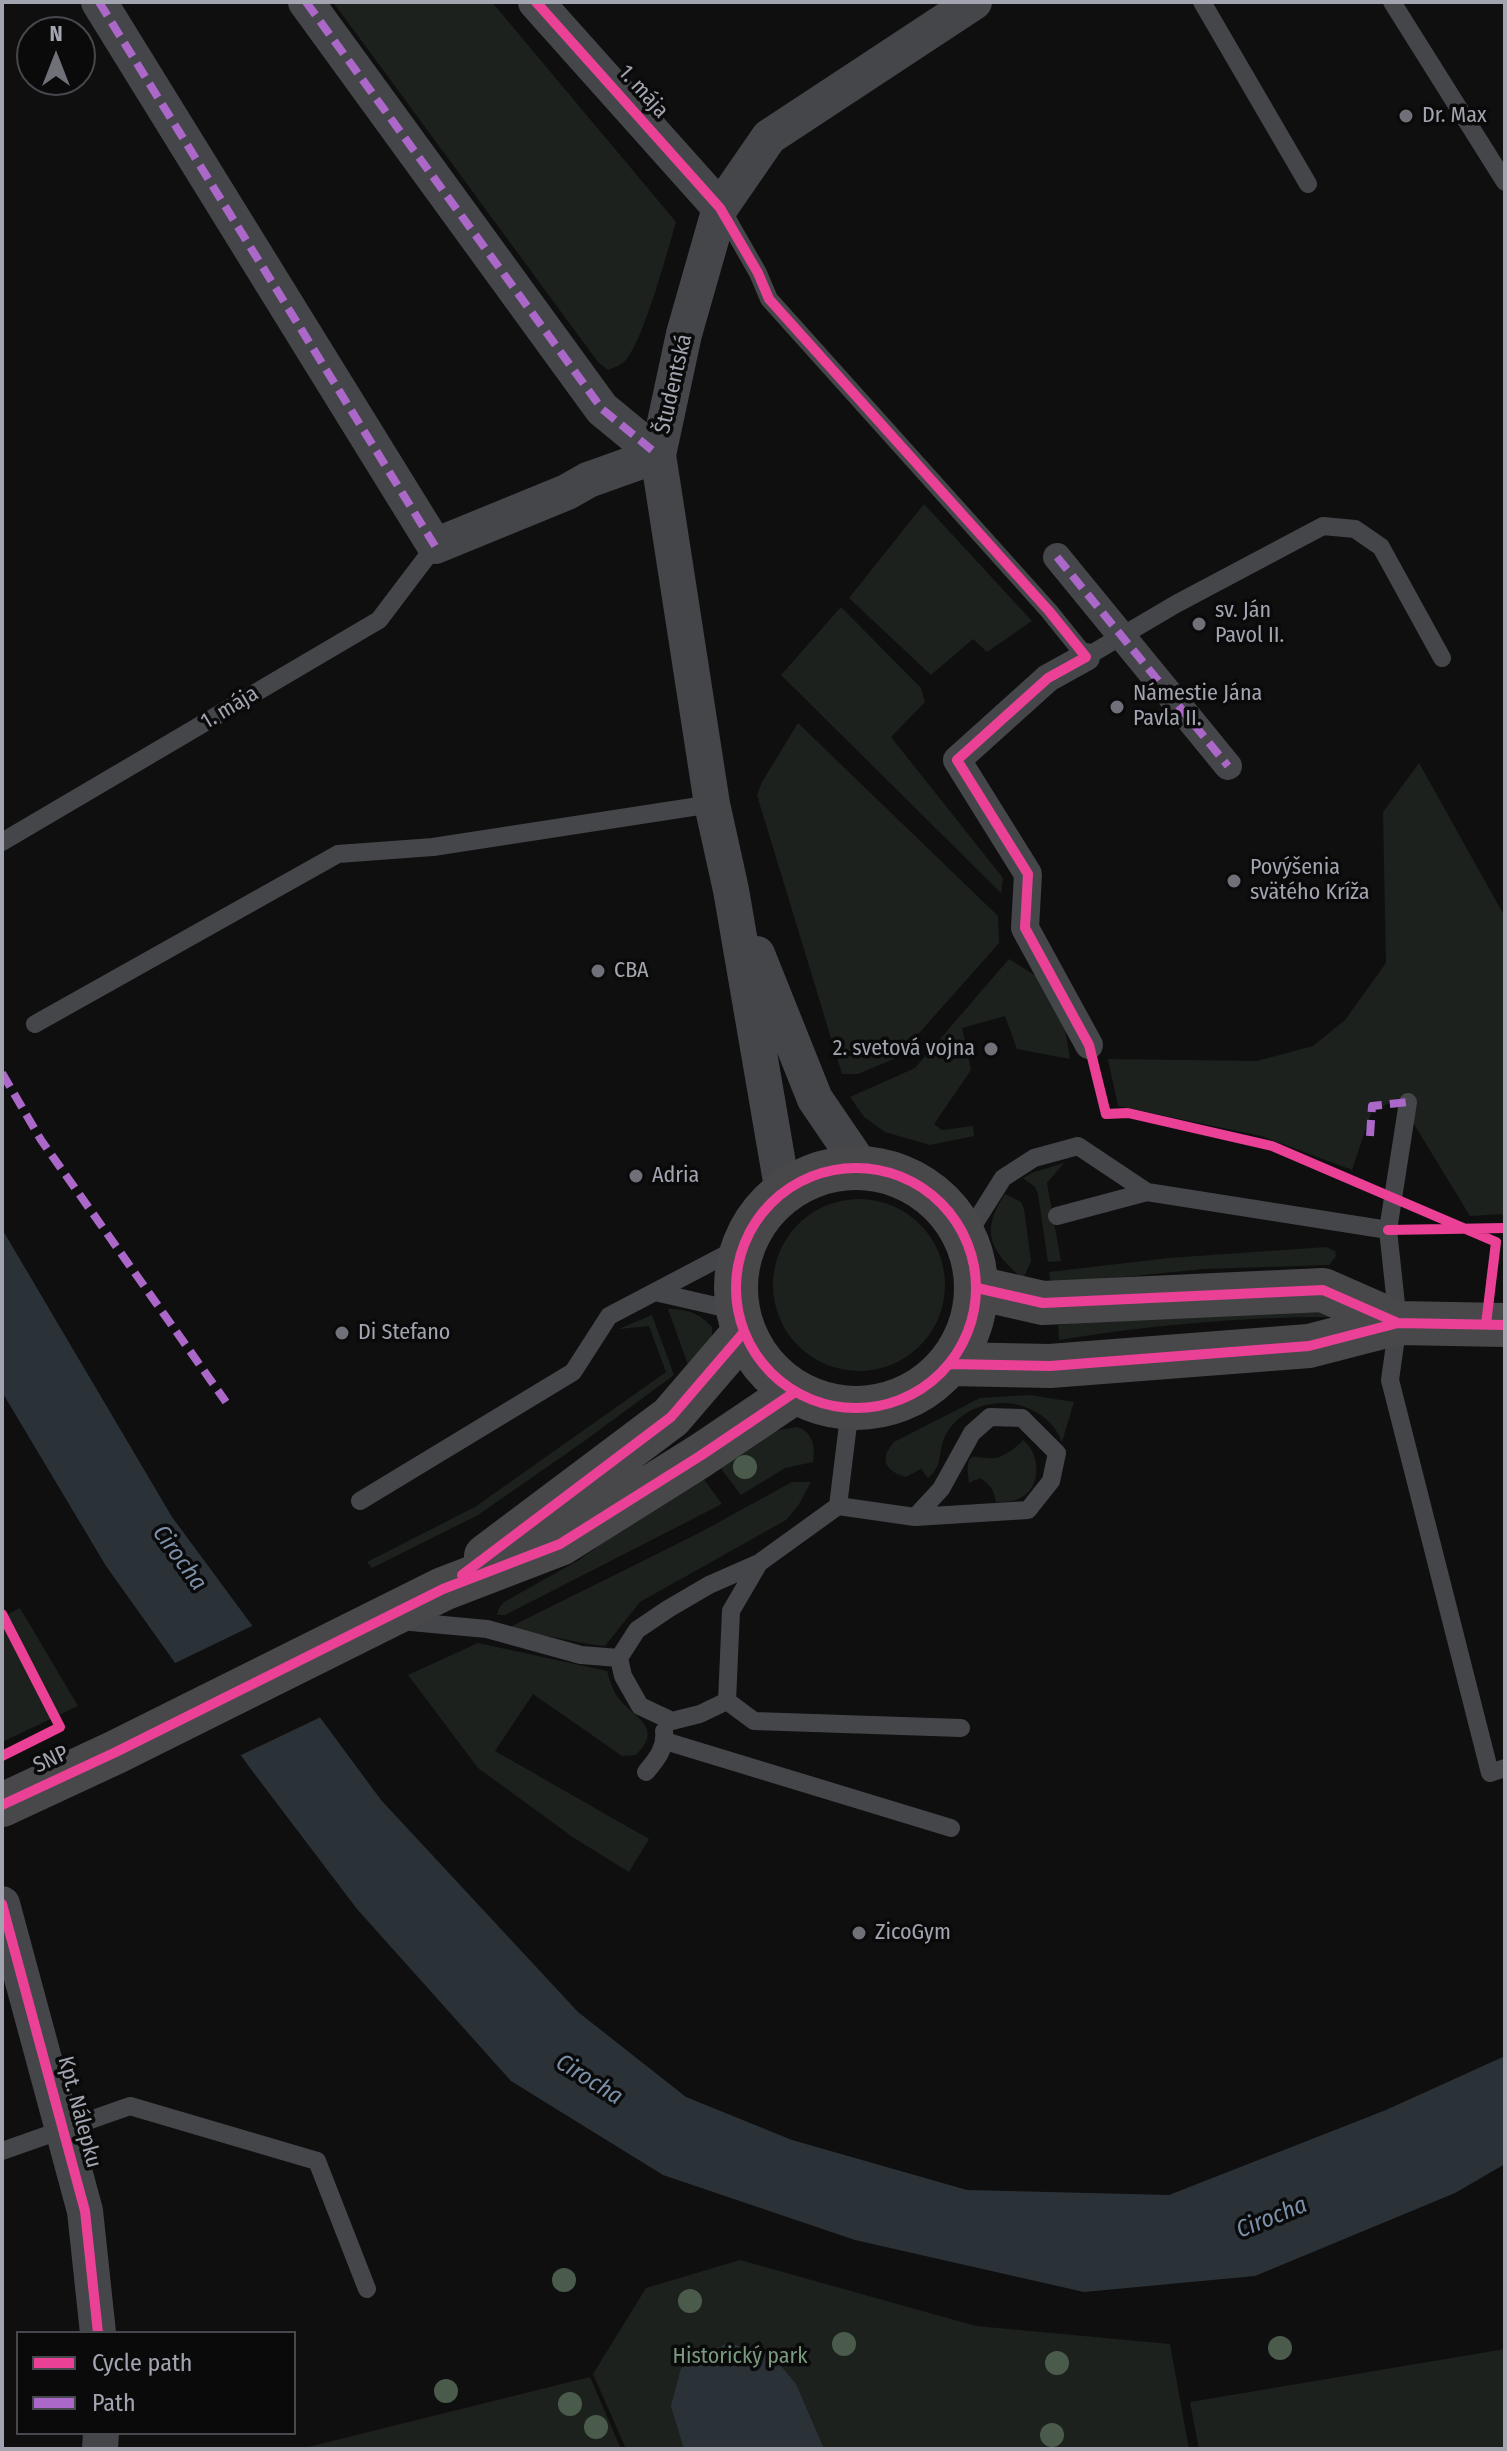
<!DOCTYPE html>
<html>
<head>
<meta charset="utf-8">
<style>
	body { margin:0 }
	#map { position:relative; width:1507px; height:2451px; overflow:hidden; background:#0f0f10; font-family:"Fira Sans Condensed",sans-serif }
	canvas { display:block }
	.frame { position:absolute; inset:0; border:4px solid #a2a5b0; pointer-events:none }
	.legend { position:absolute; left:16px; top:2331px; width:280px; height:104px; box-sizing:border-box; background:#0a0a0b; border:2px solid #47484d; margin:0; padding:10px 14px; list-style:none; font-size:24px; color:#a2a5b0 }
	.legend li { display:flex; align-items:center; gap:16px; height:40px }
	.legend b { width:40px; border:2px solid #47484d }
	.north { position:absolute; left:16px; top:16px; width:80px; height:80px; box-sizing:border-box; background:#0a0a0b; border:2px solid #47484d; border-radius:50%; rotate:0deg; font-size:22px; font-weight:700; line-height:32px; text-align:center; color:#a2a5b0 }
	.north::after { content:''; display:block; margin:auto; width:28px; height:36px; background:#6f7078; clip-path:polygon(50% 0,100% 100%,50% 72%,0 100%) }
</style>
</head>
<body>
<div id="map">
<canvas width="1507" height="2451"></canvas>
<div class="frame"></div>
<ul class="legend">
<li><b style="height:10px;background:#ea4096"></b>Cycle path</li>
<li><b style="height:10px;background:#ac68c9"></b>Path</li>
</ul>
<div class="north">N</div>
</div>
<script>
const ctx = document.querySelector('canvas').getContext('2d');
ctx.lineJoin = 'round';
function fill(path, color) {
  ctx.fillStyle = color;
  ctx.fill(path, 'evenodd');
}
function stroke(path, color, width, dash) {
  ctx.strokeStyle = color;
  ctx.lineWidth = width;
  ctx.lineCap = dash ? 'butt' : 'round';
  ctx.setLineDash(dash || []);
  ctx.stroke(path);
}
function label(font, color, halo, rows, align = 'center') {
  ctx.font = font + ' "Fira Sans Condensed",sans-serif';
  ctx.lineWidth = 7;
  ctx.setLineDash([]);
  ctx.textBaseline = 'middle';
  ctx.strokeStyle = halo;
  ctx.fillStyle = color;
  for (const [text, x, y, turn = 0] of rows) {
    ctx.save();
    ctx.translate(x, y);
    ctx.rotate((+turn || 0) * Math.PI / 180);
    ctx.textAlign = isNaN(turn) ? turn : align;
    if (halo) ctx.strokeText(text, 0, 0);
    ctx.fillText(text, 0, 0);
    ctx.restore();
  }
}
fill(new Path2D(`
	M333 2H492L676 222C668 250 643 342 625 361 621 365 613 368 608 370L598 362Z
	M924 504 1032 621 987 652 973 639 931 675 849 598Z
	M841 607 921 688 925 702 891 737 1003 878 1001 893 781 675Z
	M798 723 998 916 999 943 898 1057 858 1074H842L757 795 762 782Z
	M1419 763 1505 917V1214L1470 1216 1398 1098 1371 1113 1352 1170 1261 1136 1118 1106 1108 1059 1257 1061 1313 1046 1345 1020 1386 963 1383 812Z
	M1009 959 1036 976 1063 1017 1070 1059 1017 1049 1005 1016 962 1028 971 1070 934 1124 942 1130 973 1126 974 1136 930 1145 885 1132 864 1117 850 1097 915 1068Z
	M1064 1163 1047 1183 1061 1261 1048 1262 1038 1194 1035 1187 1023 1178 1034 1172Z
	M1005 1194 1021 1202 1024 1209 1031 1261 1023 1279C991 1251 979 1233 1005 1194Z
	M773 1285a86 86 0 1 1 172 0a86 86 0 1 1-172 0Z
	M1326 1247 1335 1251 1336 1256 1329 1265 1205 1269 1051 1284 1049 1272 1169 1258Z
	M1329 1306 1332 1317C1241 1317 1149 1325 1059 1340L1058 1325 1152 1315Z
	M668 1309C687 1309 699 1313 712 1327V1345L692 1376Z
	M652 1315 674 1375 583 1442 478 1515 372 1568 367 1562 475 1507 666 1372 649 1326 619 1329Z
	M1029 1395 1074 1402 1062 1442C1055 1423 1040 1412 1022 1406 992 1396 950 1412 942 1445 939 1459 940 1468 928 1478L921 1469 906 1477C885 1471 879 1459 894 1442L980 1398Z
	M796 1427C812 1430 816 1447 813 1462L785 1468 741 1495 716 1462 769 1432Z
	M1023 1440C1042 1455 1042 1491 1016 1500 1009 1502 1002 1502 996 1502 994 1490 990 1484 980 1478L969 1483C964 1444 976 1461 996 1458 1005 1456 1017 1447 1023 1440Z
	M700 1474 722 1504 505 1615H497L499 1608 504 1602 579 1560Z
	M792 1482H811L798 1506 786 1520 640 1602 605 1646C572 1643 540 1632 506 1629L699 1533Z
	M20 1608 78 1706 2 1742V1617Z
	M478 1643 607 1671C609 1678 612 1688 616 1695 631 1717 666 1726 636 1755L622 1756 533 1694 495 1751 649 1839 629 1872 574 1838 478 1768 408 1675Z
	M740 2260 976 2326 1170 2344 1189 2449H626L593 2374 646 2288Z
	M1505 2349V2449H1199L1190 2402Z
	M590 2377 621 2449H300Z`), '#1c211d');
fill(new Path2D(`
	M2 1229 172 1517 381 1800 578 2012 686 2097 792 2140 967 2190 1169 2195 1386 2110 1505 2056V2164L1455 2193 1255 2276 1084 2292 855 2240 663 2175 511 2081 357 1909 250 1768 106 1566 2 1392Z
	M727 2343 770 2353 796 2384 824 2449H684L671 2406 681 2368Z`), '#2b3237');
fill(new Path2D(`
	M256 1624 323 1716 237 1757 171 1665Z`), '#0f0f10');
stroke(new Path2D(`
	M1202 2 1308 184
	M1392 2 1505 182
	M722 210 758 273 769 299 1049 611 1086 657 1176 604 1323 526 1355 529 1381 547 1442 658
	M2 842 379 620 435 546
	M35 1024 338 854 433 847 712 804
	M1057 1216 1147 1192 1388 1230 1398 1323 1390 1380 1490 1773 1505 1768
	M1388 1230 1408 1102
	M966 1237 1003 1178 1034 1158 1078 1146 1147 1192
	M655 1292 738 1311
	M360 1501 573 1372 609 1316 744 1245
	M838 1506 915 1517 1028 1510 1051 1481 1057 1453 1022 1418 990 1417 972 1433 941 1489 915 1517
	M759 1563 731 1611 727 1701 700 1714 672 1721 640 1706 623 1676 619 1658 637 1630 668 1609 709 1585 759 1563 838 1506 850 1408
	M400 1621 487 1629 581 1655 619 1658
	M727 1701 754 1721 961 1728
	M665 1741 951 1828
	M646 1772C657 1759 666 1748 664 1731
	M2 2151 130 2106 317 2161 367 2289`), '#45464a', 18);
stroke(new Path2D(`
	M1057 557 1228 766
	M1086 657 1048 678 957 760 1028 874 1025 928 1089 1045`), '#45464a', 28);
stroke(new Path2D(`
	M99 2 435 546 567 492 588 480 658 455
	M306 2 602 409 658 455
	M536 2 720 208
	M757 954 815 1099 862 1168
	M783 1193 731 890 712 804 658 455 684 334 720 208 769 137 974 2
	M2 1904 85 2211 98 2333
	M100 2449 101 2433`), '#45464a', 36);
stroke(new Path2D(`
	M736 1288a120 120 0 1 1 240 0a120 120 0 1 1-240 0Z
	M977 1288 1043 1303 1323 1290 1398 1323
	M950 1364 1050 1366 1309 1346 1398 1323 1505 1325
	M486 1556 671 1417 744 1332
	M2 1805 116 1752 443 1589 560 1544 700 1456 795 1392`), '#48484b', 44);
stroke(new Path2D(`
	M99 2 435 546
	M306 2 602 409 658 455
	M1057 557 1228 766
	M2 1073 41 1140 226 1402
	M1370 1136 1372 1106 1408 1102`), '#ac68c9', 8, [16, 8]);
stroke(new Path2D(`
	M536 2 720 208 758 273 769 299 1049 611 1086 657 1048 678 957 760 1028 874 1025 928 1089 1045 1106 1114 1128 1113 1272 1146 1496 1242 1486 1324
	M736 1288a120 120 0 1 1 240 0a120 120 0 1 1-240 0Z
	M1388 1230 1505 1228
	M977 1288 1043 1303 1323 1290 1398 1323
	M950 1364 1050 1366 1309 1346 1398 1323 1505 1325
	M462 1575 671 1417 744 1332
	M2 1614 60 1727 2 1756
	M2 1805 116 1752 443 1589 560 1544 700 1456 795 1392
	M2 1904 85 2211 98 2333`), '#ea4096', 10);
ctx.fillStyle = '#4a5b4c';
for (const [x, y] of [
	[745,1467],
	[564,2280],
	[690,2301],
	[844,2344],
	[1280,2348],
	[1057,2363],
	[446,2391],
	[570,2404],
	[596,2427],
	[1052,2435]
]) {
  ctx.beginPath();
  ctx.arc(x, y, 12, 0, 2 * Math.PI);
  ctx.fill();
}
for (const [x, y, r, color] of [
	[1406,116,8,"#6f7078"],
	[1199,624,8,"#6f7078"],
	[1117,707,8,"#6f7078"],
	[1234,881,8,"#6f7078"],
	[598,971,8,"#6f7078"],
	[991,1049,8,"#6f7078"],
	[636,1176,8,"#6f7078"],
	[342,1333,8,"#6f7078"],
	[859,1933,8,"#6f7078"]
]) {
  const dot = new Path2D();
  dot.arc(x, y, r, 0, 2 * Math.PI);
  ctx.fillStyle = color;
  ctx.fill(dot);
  stroke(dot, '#0a0a0b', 3);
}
label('22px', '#a2a5b0', '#0a0a0b', [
	["1. mája",643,92,48],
	["Študentská",674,384,-77],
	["1. mája",230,708,-31],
	["SNP",51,1760,-25],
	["Kpt. Nálepku",79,2112,75]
]);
label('22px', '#a2a5b0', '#0a0a0b', [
	["Dr. Max",1422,116],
	["sv. Ján",1215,611],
	["Pavol II.",1215,636],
	["Námestie Jána",1133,694],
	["Pavla II.",1133,719],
	["Povýšenia",1250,868],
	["svätého Kríža",1250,893],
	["CBA",614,971],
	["2. svetová vojna",975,1049,"right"],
	["Adria",652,1176],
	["Di Stefano",358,1333],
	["ZicoGym",875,1933]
], 'left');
label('22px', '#7a997e', '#0a0a0b', [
	["Historický park",740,2357]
]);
label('italic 24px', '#7b90a8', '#0a0a0b', [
	["Cirocha",179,1558,54],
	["Cirocha",589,2080,32],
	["Cirocha",1272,2218,-22]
]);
</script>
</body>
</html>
